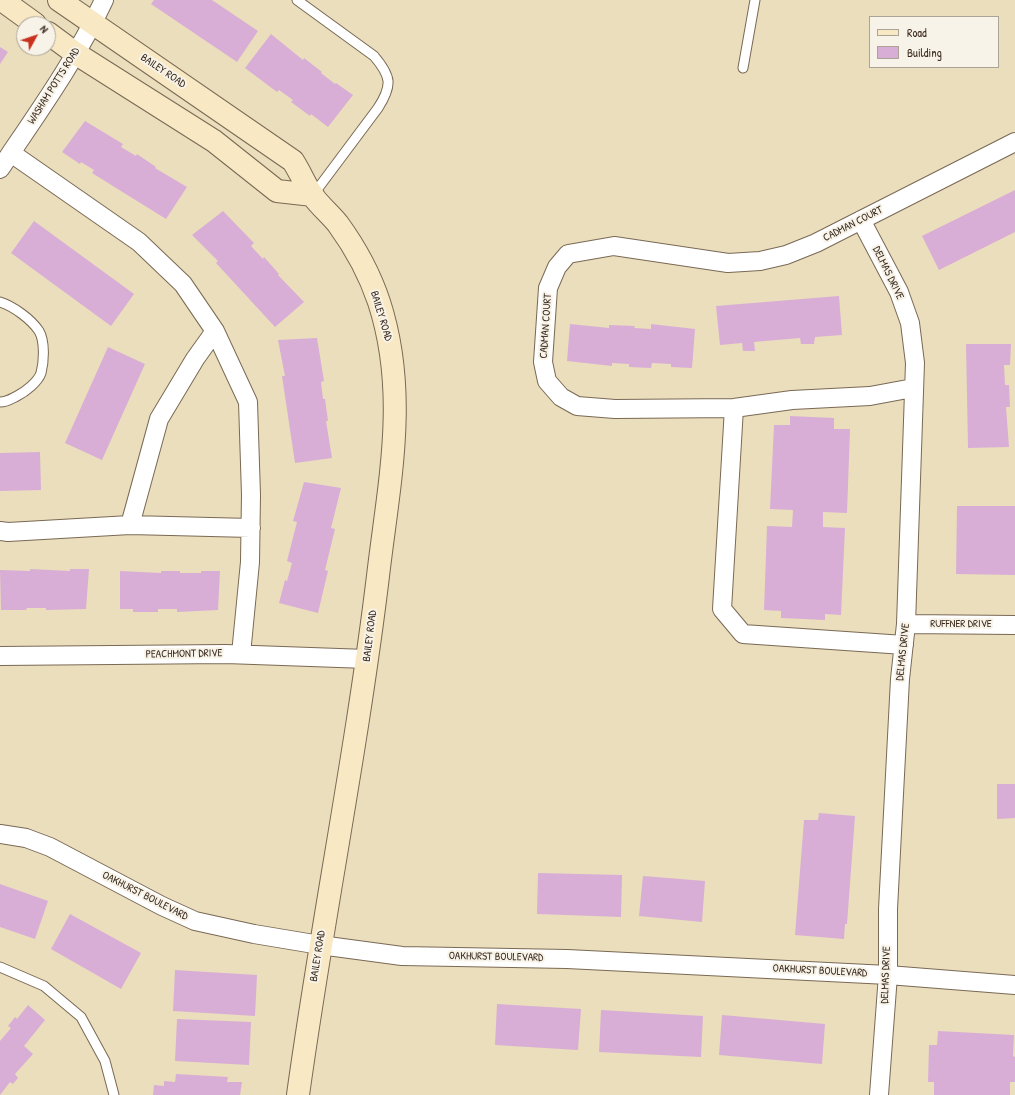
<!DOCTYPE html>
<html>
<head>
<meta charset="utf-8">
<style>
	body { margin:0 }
	#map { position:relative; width:1015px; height:1095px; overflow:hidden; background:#ebdebc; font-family:"Patrick Hand",sans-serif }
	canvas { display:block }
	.legend { position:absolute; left:869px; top:16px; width:130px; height:52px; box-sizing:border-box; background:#f7f3e8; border:1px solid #aca397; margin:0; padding:5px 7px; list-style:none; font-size:12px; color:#3b2a1e }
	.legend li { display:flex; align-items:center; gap:8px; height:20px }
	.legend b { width:20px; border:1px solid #aca397 }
	.north { position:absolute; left:16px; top:16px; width:40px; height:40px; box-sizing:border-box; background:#f7f3e8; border:1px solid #aca397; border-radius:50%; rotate:50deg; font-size:11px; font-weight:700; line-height:16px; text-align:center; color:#3b2a1e }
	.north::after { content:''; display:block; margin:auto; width:14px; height:18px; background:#c8321e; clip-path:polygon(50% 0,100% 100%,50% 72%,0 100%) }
</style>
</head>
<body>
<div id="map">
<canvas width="1015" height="1095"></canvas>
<ul class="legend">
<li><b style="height:5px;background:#f8e8c3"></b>Road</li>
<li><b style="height:11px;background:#d8aed6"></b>Building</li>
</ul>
<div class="north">N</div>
</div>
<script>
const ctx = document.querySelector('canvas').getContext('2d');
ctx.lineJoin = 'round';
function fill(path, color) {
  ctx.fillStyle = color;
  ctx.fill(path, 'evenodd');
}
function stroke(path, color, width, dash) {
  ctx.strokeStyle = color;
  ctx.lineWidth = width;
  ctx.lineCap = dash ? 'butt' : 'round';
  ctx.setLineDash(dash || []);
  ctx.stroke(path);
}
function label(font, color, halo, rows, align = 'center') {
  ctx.font = font + ' "Patrick Hand",sans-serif';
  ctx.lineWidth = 4;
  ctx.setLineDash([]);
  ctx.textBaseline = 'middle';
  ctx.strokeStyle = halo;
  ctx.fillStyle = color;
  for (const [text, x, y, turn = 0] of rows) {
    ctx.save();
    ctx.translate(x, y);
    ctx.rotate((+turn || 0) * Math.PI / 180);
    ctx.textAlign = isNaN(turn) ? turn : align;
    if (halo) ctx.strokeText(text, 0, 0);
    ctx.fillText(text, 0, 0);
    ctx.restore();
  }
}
fill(new Path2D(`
	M154 0H212L258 31 237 62 151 4Z
	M271 34 303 60 304 58 322 72 321 73 335 84 336 83 353 95 328 127 311 114 310 116 291 102 293 100 279 90 277 92 245 68Z
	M0 47 8 52 0 64Z
	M85 121 123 144 121 147 136 156 137 154 156 167 155 168 187 187 166 219 92 173 94 170 81 162 80 164 62 152Z
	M1015 190V232L939 270 922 236Z
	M223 211 254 243 251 246 263 259 264 257 279 274 278 275 304 302 275 327 216 263 218 261 192 235Z
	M34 221 134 294 111 326 11 253Z
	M839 296 842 335 815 337 814 344H801L800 338 754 342 755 351H743L742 343 720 345 716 306Z
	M570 324 609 328V325L635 326 634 328 651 329V324L695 329 692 368 671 367V364L652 363 651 368 629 367V364L612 363V366L567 361Z
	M317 338 324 381 321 382 323 399H325L328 421H326L332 458 295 463 282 376H285L278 340Z
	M966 344H1011L1010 365H1004L1005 385H1009L1010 407H1006L1009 447 968 448Z
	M108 347 145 364 102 460 65 443Z
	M790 416 834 418V429H850L847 513 823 512V527L845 528 841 615 825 614V620L781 618V611L764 610 767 526 792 527 793 510 770 509 774 425H790Z
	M40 452 41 490 0 491V453Z
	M304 482 341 488 331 528 335 529 325 570 328 571 318 613 279 603 285 580 287 581 292 563 287 561 297 522 293 521Z
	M957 506H1015V575L956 574Z
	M30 569 70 571V569H89L86 609 46 610V608H27L26 610H1L0 570 30 571Z
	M120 571 161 573V571H180V573H201V571H220L218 610 177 612V609H158V612H133V609H120Z
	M997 784H1015V818L997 819Z
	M819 813 855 816 847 924H845L844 939 795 935 804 820H818Z
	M538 873 622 875 621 917 537 914Z
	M643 876 705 881 702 922 639 916Z
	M0 884 48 901 35 939 0 927Z
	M70 914 141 953 121 989 51 949Z
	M175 970 257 975 255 1016 173 1011Z
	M497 1004 581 1009 578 1050 495 1045Z
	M28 1005 45 1020 24 1046 33 1054 15 1074 18 1078 13 1084 10 1082 0 1095V1041L11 1028 8 1026 15 1017 17 1019Z
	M601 1010 703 1016 701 1057 599 1052Z
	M722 1015 825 1024 822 1064 719 1055Z
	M177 1019 251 1022 249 1065 175 1061Z
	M938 1031 1014 1035 1013 1056 1015 1057V1082H1010V1095H934V1082H928L929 1045H937Z
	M176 1074 228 1077 227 1082H242L240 1095H153L154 1085 164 1086V1081L175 1082Z`), '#d8aed6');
const lane = new Path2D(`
	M297 0 374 56C391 76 393 85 378 108L313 195
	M743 68 755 0
	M0 302C13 306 31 319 39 331 45 341 44 362 41 373 38 382 25 392 17 396 11 399 7 402 0 402
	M0 967 44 986 81 1017 105 1061 114 1095`);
const street = new Path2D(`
	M11 153 139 242 183 284 215 331 248 402 251 495 250 562 241 654
	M0 169C37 114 76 60 104 0
	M861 220 899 292 910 323 915 363 906 624 900 679 888 909V975L879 1095
	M215 331 195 359 159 419 130 525 251 528
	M913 388 870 396 792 400 734 408 615 409 577 406 561 397 547 381 543 362 548 288 557 267 568 254 614 246 728 263 760 261 786 255 816 243 1015 142
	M734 408 722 609 743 634 904 645
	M0 531 8 532 130 525
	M906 624 1015 625
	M0 656 226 654 367 659
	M0 834 26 838 50 847 162 906 195 921 254 934 320 945 402 956 567 959 888 975 1015 985`);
const secondary = new Path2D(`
	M2 0 35 24
	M59 0 293 161C300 172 305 184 312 195 320 206 330 214 338 224 354 246 370 275 379 302 409 394 389 482 378 576 357 750 322 921 298 1095
	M48 33 75 53 214 141 277 191 313 195`);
stroke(lane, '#796955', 11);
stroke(street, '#796955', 20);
stroke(secondary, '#796955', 24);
stroke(lane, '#fff', 9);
stroke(street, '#fff', 18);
stroke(secondary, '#f8e8c3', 22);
label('11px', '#3b2a1e', '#f7f3e8', [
	["BAILEY ROAD",163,71,34],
	["WASHAM POTTS ROAD",54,86,-58],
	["CADMAN COURT",853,224,-27],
	["DELMAS DRIVE",888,273,64],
	["BAILEY ROAD",381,316,73],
	["CADMAN COURT",546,326,-86],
	["RUFFNER DRIVE",961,624],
	["BAILEY ROAD",370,636,-83],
	["DELMAS DRIVE",903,652,-84],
	["PEACHMONT DRIVE",184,654,-1],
	["OAKHURST BOULEVARD",145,896,27],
	["BAILEY ROAD",318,956,-81],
	["OAKHURST BOULEVARD",496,957,1],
	["OAKHURST BOULEVARD",820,971,3],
	["DELMAS DRIVE",886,975,-88]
]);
</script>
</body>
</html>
